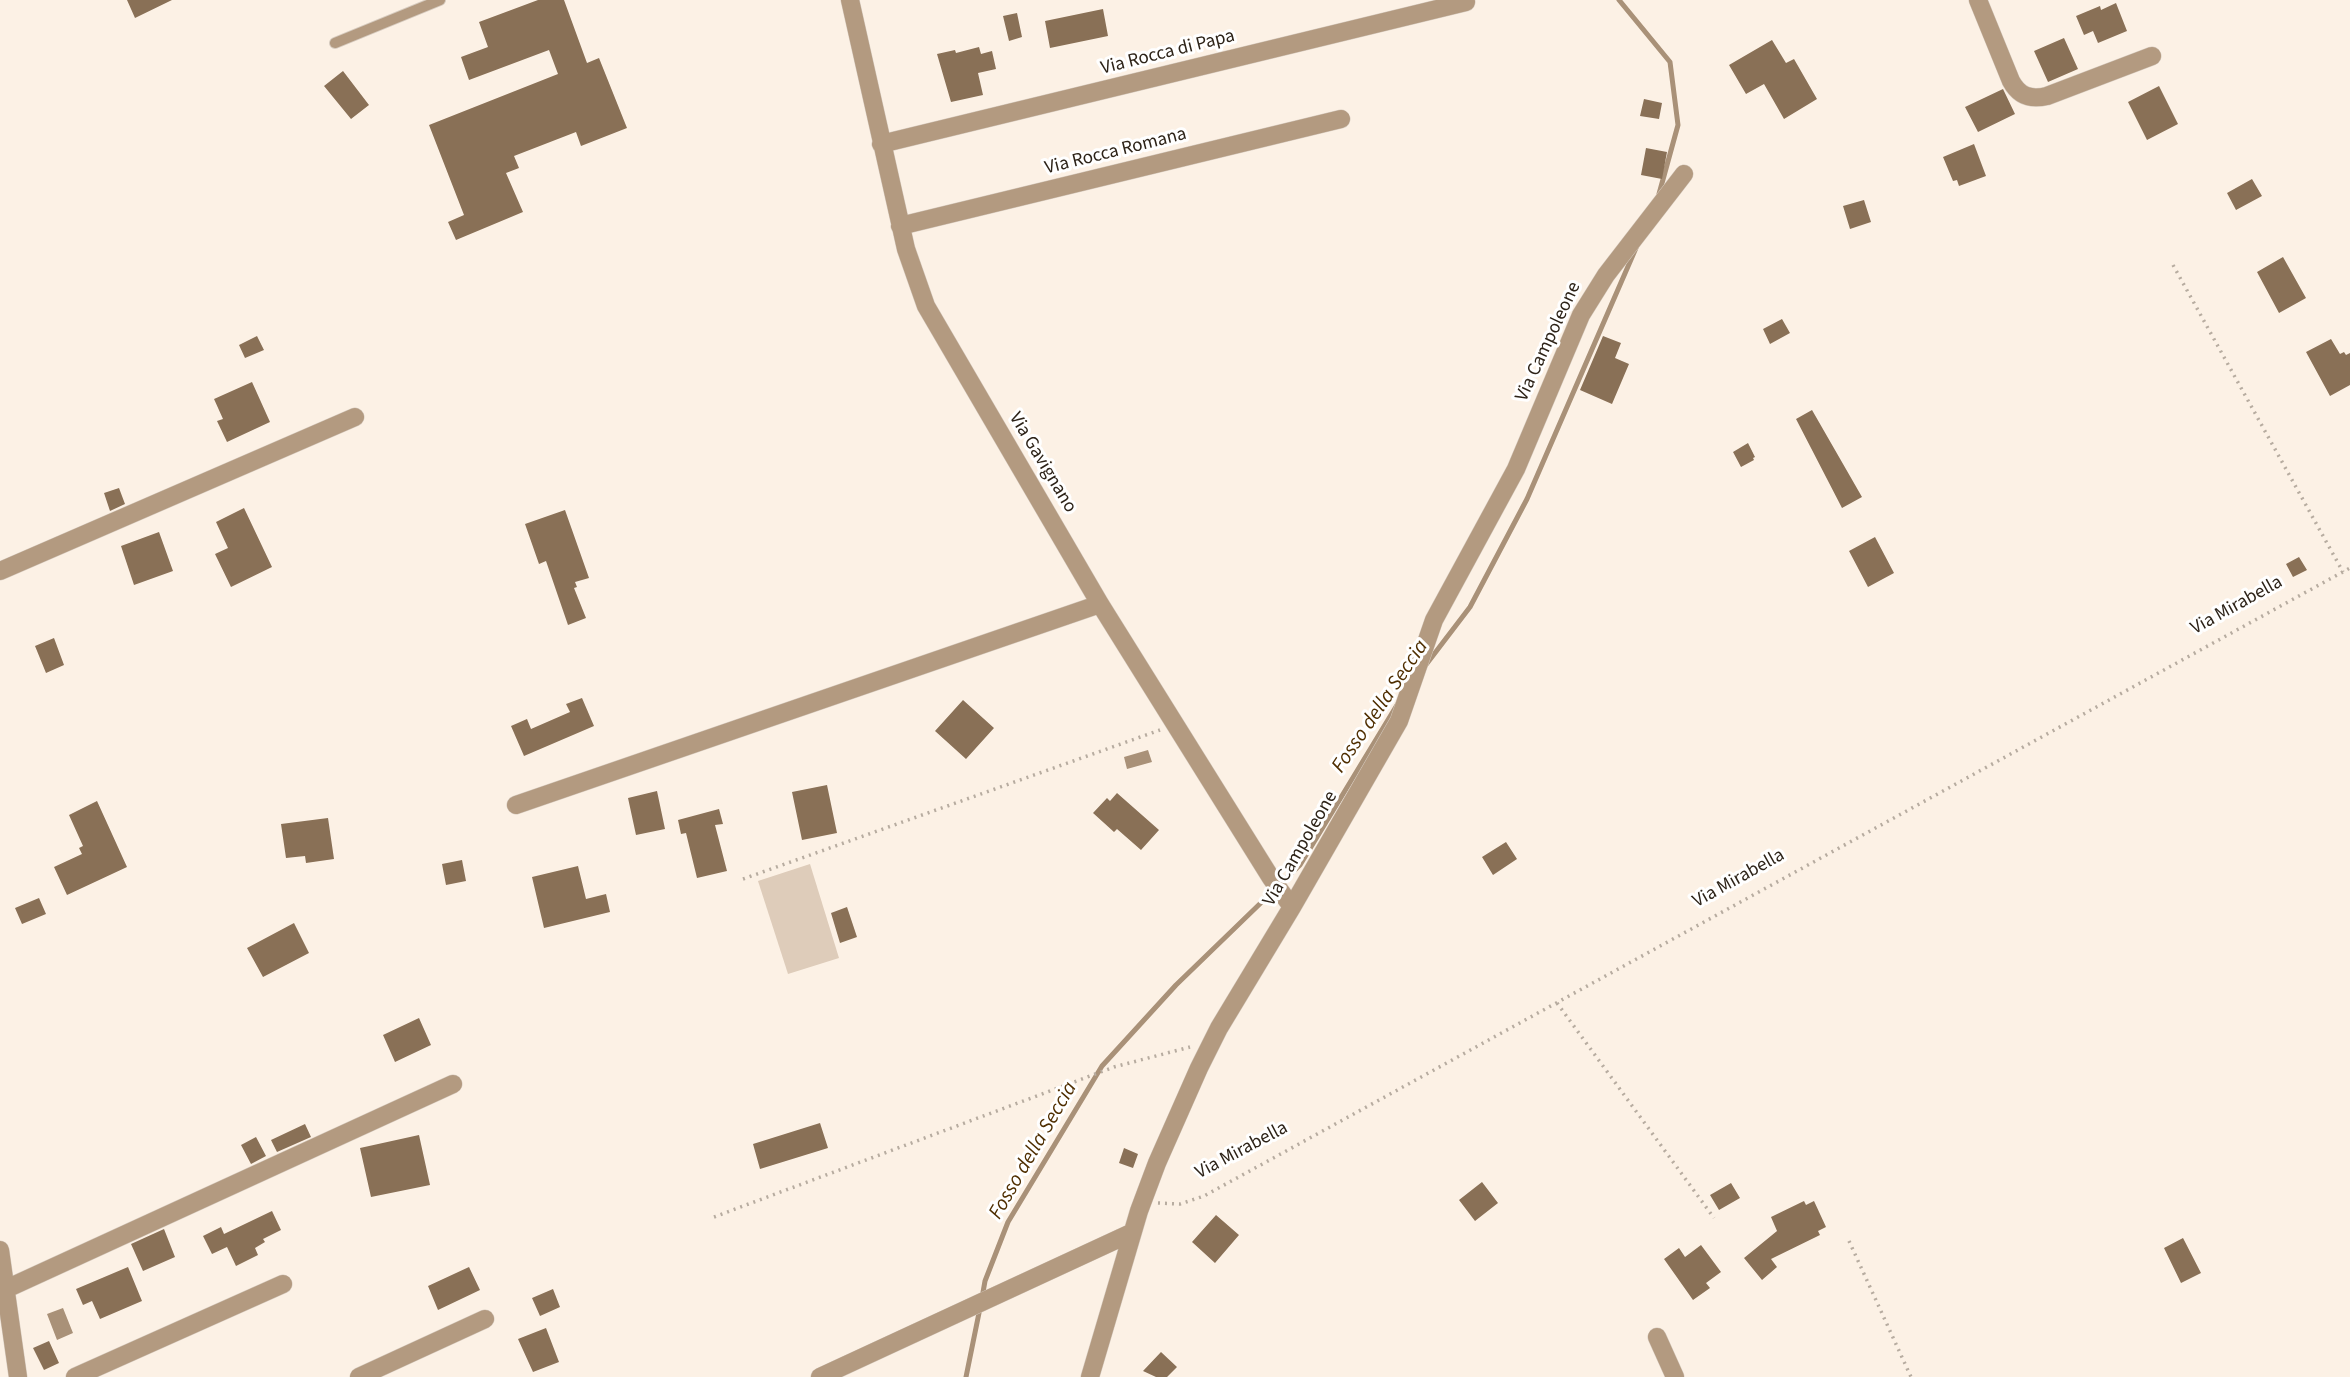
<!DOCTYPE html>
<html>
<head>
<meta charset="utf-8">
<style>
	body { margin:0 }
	canvas { display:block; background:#fcf1e5 }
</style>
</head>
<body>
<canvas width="2350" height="1377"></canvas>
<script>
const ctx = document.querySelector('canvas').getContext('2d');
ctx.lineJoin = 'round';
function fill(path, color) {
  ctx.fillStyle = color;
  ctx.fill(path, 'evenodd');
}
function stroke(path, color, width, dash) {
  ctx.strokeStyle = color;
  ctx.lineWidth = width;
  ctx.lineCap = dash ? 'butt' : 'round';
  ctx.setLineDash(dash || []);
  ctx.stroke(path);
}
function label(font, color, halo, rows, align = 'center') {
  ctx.font = font + ' "Source Sans 3",sans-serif';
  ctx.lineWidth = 6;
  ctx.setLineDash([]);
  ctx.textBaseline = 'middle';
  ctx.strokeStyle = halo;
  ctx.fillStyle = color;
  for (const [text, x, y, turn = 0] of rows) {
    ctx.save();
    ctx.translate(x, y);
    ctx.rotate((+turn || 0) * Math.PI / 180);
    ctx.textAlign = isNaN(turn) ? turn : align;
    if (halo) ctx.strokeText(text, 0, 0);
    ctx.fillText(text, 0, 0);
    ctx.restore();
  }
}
fill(new Path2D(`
	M810 864 839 958 788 974 758 881Z`), '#deccba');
fill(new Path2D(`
	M1148 750 1152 762 1127 769 1124 757Z
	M63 1308 73 1333 57 1340 47 1314Z`), '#a99178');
stroke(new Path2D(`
	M1619 0 1670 62 1678 125 1659 194
	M1425 666 1470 607 1527 499 1636 248
	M982 1298 985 1281 1008 1222 1102 1066 1176 985 1300 865 1397 705
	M966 1377 980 1308`), '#a99178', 5);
fill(new Path2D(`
	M127 0H172L135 18Z
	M538 0H564L587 63 599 58 627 128 581 146 576 132 514 156 519 168 506 173 523 212 456 240 448 222 464 215 429 125 558 74 549 50 469 80 461 57 488 47 479 22Z
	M2116 3 2127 31 2098 43 2093 31 2084 35 2076 16 2100 6 2101 10Z
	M1103 9 1108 36 1050 48 1045 21Z
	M1017 13 1022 37 1009 41 1003 16Z
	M2064 38 2078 69 2048 82 2034 51Z
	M1772 40 1786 63 1794 59 1817 99 1784 119 1764 84 1746 94 1729 65Z
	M979 47 981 54 992 51 996 69 978 73 983 95 951 102 937 54 955 50 956 53Z
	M343 71 369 105 351 119 324 86Z
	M2159 86 2178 124 2147 140 2128 102Z
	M2003 89 2015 114 1978 132 1965 107Z
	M1644 99 1662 103 1659 119 1640 116Z
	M1974 144 1986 176 1959 186 1957 180 1953 181 1943 157Z
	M1646 148 1667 152 1662 179 1641 175Z
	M2252 179 2262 196 2236 210 2227 193Z
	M1864 200 1871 222 1850 229 1843 206Z
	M2283 257 2306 298 2279 313 2257 272Z
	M1782 319 1790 333 1770 344 1763 329Z
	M257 336 264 350 245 358 239 345Z
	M1603 336 1621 343 1615 358 1629 364 1612 404 1580 390Z
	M2331 339 2340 354 2344 352 2346 355 2350 353V385L2330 396 2306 352Z
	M252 382 270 422 227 442 217 421 223 419 214 399Z
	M1812 410 1862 497 1842 508 1796 419Z
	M1748 443 1755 457 1753 458 1754 460 1741 467 1733 452Z
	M119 488 125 504 110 511 104 493Z
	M244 508 272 567 231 587 215 554 228 548 216 522Z
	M565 510 589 578 575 582 577 587 574 588 586 618 568 625 546 561 539 564 525 524Z
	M159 532 173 571 134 585 121 546Z
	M1875 537 1894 573 1868 587 1849 551Z
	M2299 557 2307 570 2293 577 2286 564Z
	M54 638 64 665 46 673 35 646Z
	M582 698 594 726 524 756 511 726 527 719 531 729 570 712 566 704Z
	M963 700 994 728 966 759 935 731Z
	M827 785 837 833 802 840 792 792Z
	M657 791 665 829 636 835 628 798Z
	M1117 793 1159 830 1141 850 1117 829 1114 832 1093 813 1107 798 1110 801Z
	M97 801 127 867 67 895 54 867 82 854 79 848 83 846 69 815Z
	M719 809 723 824 715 825 727 871 697 878 686 833 681 834 678 820Z
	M328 818 334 859 306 863 305 856 286 858 281 824Z
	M1506 842 1517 859 1493 875 1482 857Z
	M462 860 466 881 446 885 442 864Z
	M578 866 586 899 606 894 610 912 544 928 532 877Z
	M39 898 46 914 22 924 15 908Z
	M847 907 857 937 840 943 831 913Z
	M294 923 309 953 263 977 247 948Z
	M419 1018 431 1045 395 1062 383 1035Z
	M820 1123 828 1148 760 1169 753 1144Z
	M305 1124 311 1137 277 1152 271 1140Z
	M419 1135 430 1185 371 1197 360 1148Z
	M256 1137 266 1156 251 1164 241 1145Z
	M1124 1148 1138 1154 1133 1168 1119 1163Z
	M1482 1182 1498 1203 1475 1221 1459 1200Z
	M1731 1183 1740 1198 1719 1210 1710 1195Z
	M1804 1201 1806 1205 1814 1201 1826 1227 1818 1231 1820 1235 1771 1259 1777 1267 1762 1280 1744 1258 1777 1231 1771 1217Z
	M272 1211 281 1230 263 1239 265 1242 255 1248 258 1255 236 1266 227 1247 212 1254 203 1236 221 1227 224 1234Z
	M1216 1215 1239 1235 1215 1263 1192 1242Z
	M164 1229 175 1257 143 1271 131 1244Z
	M2183 1238 2201 1273 2181 1283 2164 1248Z
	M1701 1245 1721 1272 1706 1283 1710 1288 1693 1300 1664 1259 1679 1248 1685 1257Z
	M128 1267 142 1301 100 1319 92 1301 83 1305 76 1289Z
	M469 1267 480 1290 438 1310 428 1286Z
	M553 1289 560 1307 540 1316 532 1298Z
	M546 1328 559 1362 533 1372 518 1339Z
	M49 1341 59 1363 44 1370 33 1348Z
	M1161 1352 1177 1367 1167 1377H1156L1143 1371Z`), '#897056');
const service = new Path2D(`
	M335 43 440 0`);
const minor = new Path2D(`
	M850 0 906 249 926 306 1100 604 1271 878 1292 907
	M1978 0 2011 81C2019 96 2030 100 2047 96L2152 56
	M881 144 1466 2
	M900 226 1341 119
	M0 571 355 417
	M516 805 1100 604
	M0 1250 18 1377
	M6 1289 453 1084
	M1657 1337 1675 1377
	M75 1377 283 1284
	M359 1377 485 1319
	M820 1377 1131 1233
	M1090 1377 1139 1211 1157 1163 1199 1068 1219 1028 1292 907 1399 721 1434 620 1516 469 1581 315 1606 275 1684 174`);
stroke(service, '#d7ccc0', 12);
stroke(minor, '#d7ccc0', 19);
stroke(new Path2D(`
	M2173 265 2343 572
	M743 879 1160 730
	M1557 1003 1714 1218
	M1158 1203 1180 1204 1204 1196 2350 568
	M714 1217 1114 1067 1190 1047
	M1849 1241 1911 1377`), '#b7aca0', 3.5, [2, 5]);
stroke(service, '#b39a80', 10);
stroke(minor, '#b39a80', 18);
label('19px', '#2d2318', '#fff', [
	["Via Rocca di Papa",1168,53,-14],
	["Via Rocca Romana",1116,152,-14],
	["Via Campoleone",1549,342,-65],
	["Via Gavignano",1042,463,59],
	["Via Mirabella",2237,606,-29],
	["Via Campoleone",1301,849,-60],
	["Via Mirabella",1739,879,-29],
	["Via Mirabella",1242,1151,-28]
]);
label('italic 21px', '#4f2e00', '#fff', [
	["Fosso della Seccia",1381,707,-56],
	["Fosso della Seccia",1034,1151,-60]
]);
</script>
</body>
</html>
